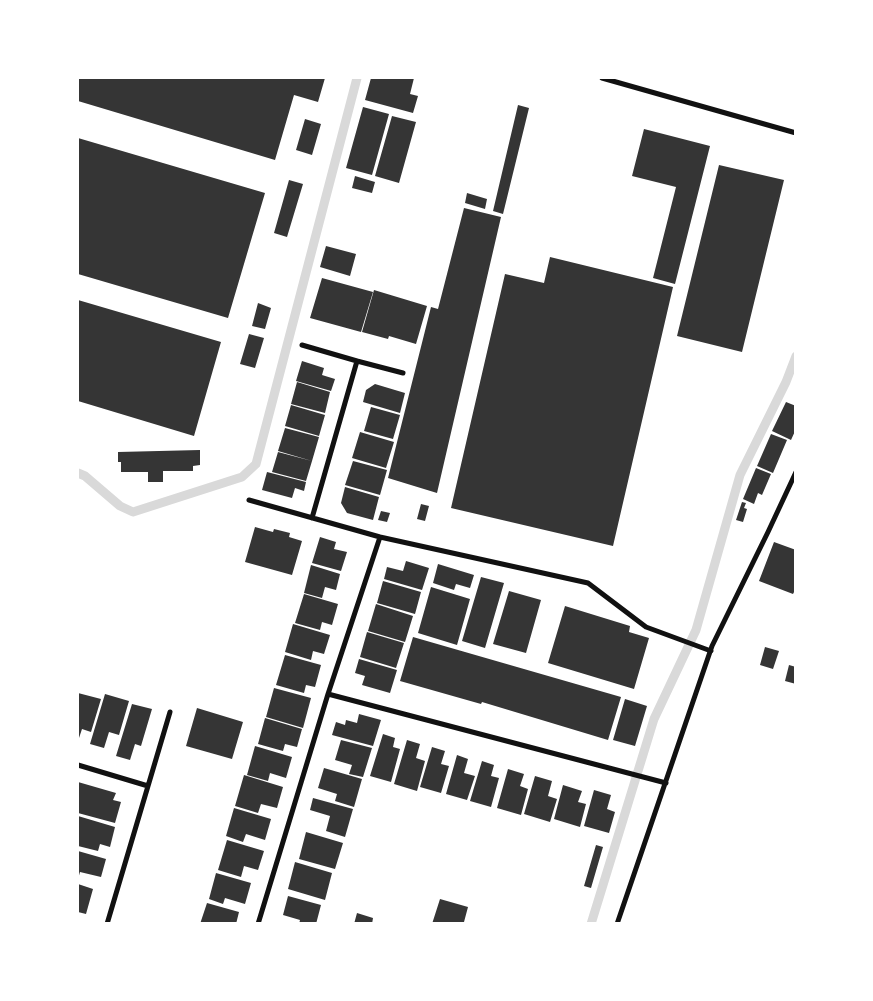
<!DOCTYPE html>
<html>
<head>
<meta charset="utf-8">
<style>
	body { margin:0 }
	#map { position:relative; width:873px; height:1001px; overflow:hidden; background:#fff; font-family:"Source Sans 3",sans-serif }
	canvas { display:block }
	.frame { position:absolute; inset:0; border:79px solid #fff; pointer-events:none }
</style>
</head>
<body>
<div id="map">
<canvas width="873" height="1001"></canvas>
<div class="frame"></div>
</div>
<script>
const ctx = document.querySelector('canvas').getContext('2d');
ctx.lineJoin = 'round';
function stroke(path, color, width, dash) {
  ctx.strokeStyle = color;
  ctx.lineWidth = width;
  ctx.lineCap = dash ? 'butt' : 'round';
  ctx.setLineDash(dash || []);
  ctx.stroke(path);
}
function fill(path, color) {
  ctx.fillStyle = color;
  ctx.fill(path, 'evenodd');
}
stroke(new Path2D(`
	M78 473 85 476 120 506 133 512 242 477 256 464 357 78
	M591 924 654 719 696 630 740 475 786 382 796 356`), '#d9d9d9', 9);
fill(new Path2D(`
	M78 78H325L318 102 294 95 275 160 78 101Z
	M371 78H414L410 94 418 96 413 113 365 100Z
	M518 105 529 108 503 214 493 211Z
	M363 107 389 114 372 175 346 168Z
	M392 116 416 122 399 183 375 176Z
	M305 119 321 124 312 155 296 150Z
	M644 129 710 146 675 284 653 278 676 187 632 176Z
	M78 138 265 193 228 318 78 274Z
	M719 165 784 180 742 352 677 336Z
	M355 176 375 182 372 193 352 188Z
	M289 180 303 184 287 237 274 233Z
	M467 193 487 199 485 209 465 203Z
	M464 208 501 217 437 493 388 478 431 307 438 309Z
	M326 246 356 254 350 276 320 267Z
	M550 257 673 287 613 546 451 508 505 274 544 283Z
	M322 278 373 292 361 332 310 318Z
	M374 290 427 306 416 344 389 336 388 339 362 332Z
	M78 300 221 342 194 436 78 401Z
	M258 303 271 308 265 329 252 326Z
	M249 334 264 338 255 368 240 364Z
	M302 361 324 368 322 375 335 379 331 391 296 381Z
	M297 382 330 392 325 413 291 404Z
	M375 384 405 393 400 413 363 402 366 390Z
	M786 402 796 406V429L791 440 772 431Z
	M291 405 325 415 319 436 285 426Z
	M371 407 400 415 393 439 364 431Z
	M285 428 319 437 312 461 278 451Z
	M360 432 394 442 386 468 352 458Z
	M771 434 787 440 773 473 757 466Z
	M200 450V465L193 466V471H163V482H148V472H121V462H118V452Z
	M278 452 312 461 306 481 272 472Z
	M353 461 387 470 380 495 345 485Z
	M756 468 771 474 762 495 758 493 754 504 743 499Z
	M267 472 306 482 304 491 295 488 292 498 262 490Z
	M345 487 379 497 373 520 347 513 341 503Z
	M742 502 746 503 744 508 747 509 743 522 736 520Z
	M421 504 429 506 425 521 417 519Z
	M381 511 390 513 387 522 378 520Z
	M255 527 273 532 274 529 290 533 289 537 302 541 292 575 245 562Z
	M320 537 336 542 334 549 347 552 341 571 312 563Z
	M774 542 796 550V588L793 594 759 581Z
	M406 561 429 568 422 590 384 579 387 567 403 571Z
	M438 564 474 575 470 588 456 584 454 590 433 583Z
	M311 565 340 574 336 590 325 587 322 598 304 593Z
	M481 577 504 583 485 648 462 641Z
	M383 581 421 592 415 614 377 603Z
	M431 587 470 599 457 645 418 633Z
	M509 591 541 600 526 653 493 644Z
	M304 594 338 604 332 625 322 622 320 630 295 623Z
	M376 604 413 616 405 642 368 631Z
	M565 606 630 626 629 632 649 638 634 689 548 663Z
	M293 624 330 635 324 654 313 651 311 660 285 652Z
	M367 632 404 643 396 668 360 657Z
	M413 637 621 697 608 740 482 702 481 704 400 681Z
	M765 647 779 651 773 669 760 665Z
	M285 655 321 665 315 687 306 685 304 693 276 685Z
	M359 659 397 670 390 693 362 685 365 676 355 673Z
	M789 665 796 667V684L785 681Z
	M274 688 311 698 303 728 266 717Z
	M78 693 101 699 91 732 82 729 78 741Z
	M105 694 129 701 119 735 109 732 104 748 90 744Z
	M625 699 647 706 635 746 613 740Z
	M132 704 152 709 141 746 135 744 130 760 116 756Z
	M197 708 243 722 232 759 186 746Z
	M359 714 381 720 373 746 332 735 336 722 345 725 346 720 357 723Z
	M265 718 302 729 297 747 285 744 283 751 258 744Z
	M383 734 395 738 393 747 400 749 391 782 370 776Z
	M341 740 372 748 363 777 349 774 352 765 335 760Z
	M407 740 420 744 416 758 425 761 417 791 394 784Z
	M255 746 292 757 286 778 270 773 268 781 247 775Z
	M432 747 445 751 441 764 449 766 441 793 420 787Z
	M457 755 468 759 464 773 475 776 467 800 446 794Z
	M482 761 494 765 491 776 499 778 491 807 470 801Z
	M324 768 362 779 354 807 335 801 337 794 318 788Z
	M508 769 524 774 520 786 528 789 521 815 497 808Z
	M244 775 283 787 277 808 261 804 258 813 235 806Z
	M535 776 552 781 548 796 557 799 550 822 524 814Z
	M78 782 116 793 113 800 121 802 115 823 78 813Z
	M563 785 582 791 578 802 586 804 580 827 554 819Z
	M594 790 611 795 607 809 615 812 609 833 584 826Z
	M313 798 353 809 345 837 326 831 330 816 310 810Z
	M234 808 271 819 265 840 246 834 243 842 226 836Z
	M78 816 115 827 110 847 100 844 98 851 78 846Z
	M306 832 343 843 335 869 299 859Z
	M227 840 264 851 258 870 244 866 241 877 218 870Z
	M596 845 603 847 591 888 584 886Z
	M78 851 106 859 101 877 80 872 78 879Z
	M295 862 332 873 325 900 288 889Z
	M216 873 251 883 245 904 225 898 223 904 209 899Z
	M78 884 93 889 86 914 78 912Z
	M288 896 321 905 316 924H299L300 920 283 915Z
	M440 899 468 907 464 922 467 924H432Z
	M207 903 239 912 236 924H200Z
	M357 913 373 918 372 924H354Z`), '#353535');
stroke(new Path2D(`
	M602 78 796 133
	M302 345 357 361 312 518
	M357 361 403 373
	M249 500 380 537 588 583 646 627 711 651
	M328 694 666 783
	M78 765 148 786
	M107 924 170 712
	M258 924 328 694 380 537
	M617 924 712 646 768 532 796 472`), '#111', 5);
</script>
</body>
</html>
